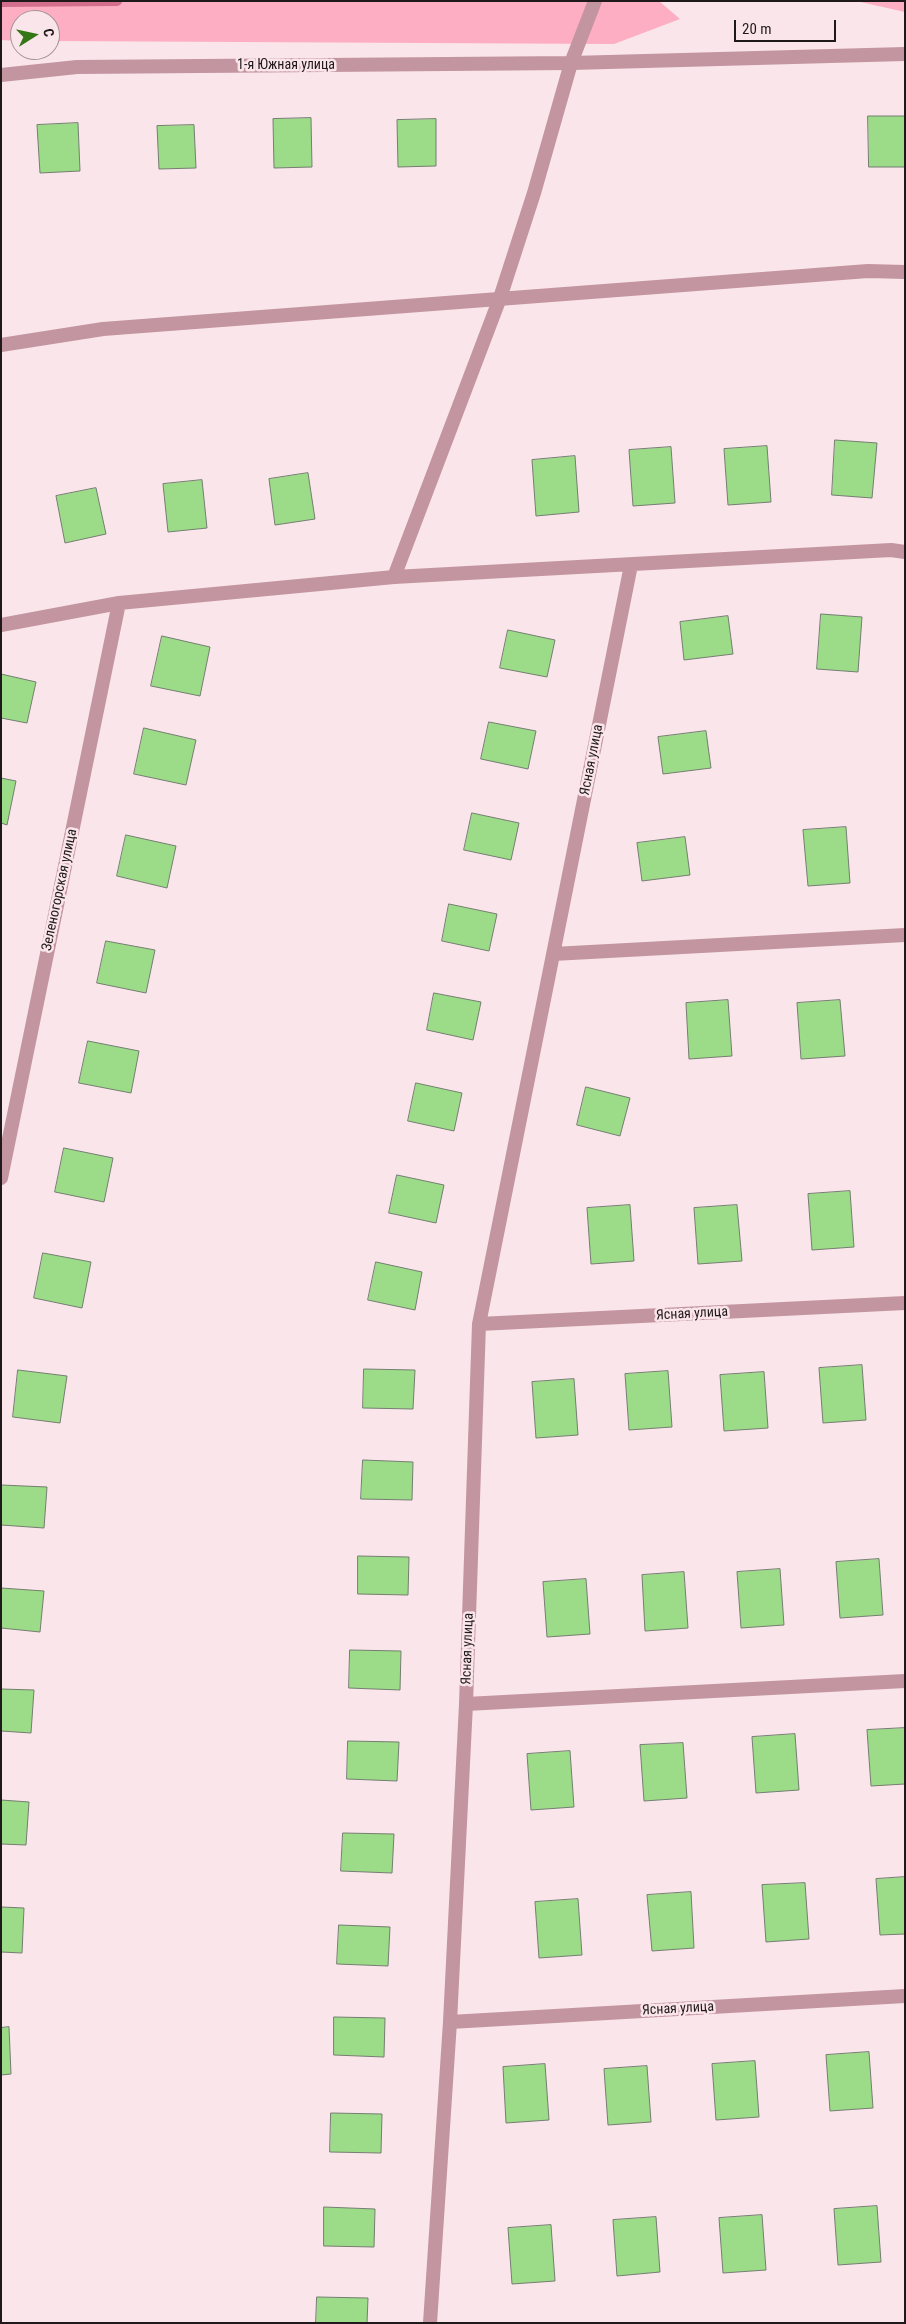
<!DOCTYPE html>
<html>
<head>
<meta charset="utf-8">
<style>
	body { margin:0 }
	#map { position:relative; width:906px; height:2324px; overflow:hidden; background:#fae5ea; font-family:"Roboto Condensed",sans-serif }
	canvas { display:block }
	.frame { position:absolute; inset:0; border:2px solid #20191b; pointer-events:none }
	.north { position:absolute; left:10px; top:10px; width:50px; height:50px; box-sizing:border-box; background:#fae5ea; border:1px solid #a39397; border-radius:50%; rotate:80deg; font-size:14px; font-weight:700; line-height:20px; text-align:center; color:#20191b }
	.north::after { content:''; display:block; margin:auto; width:18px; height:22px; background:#357716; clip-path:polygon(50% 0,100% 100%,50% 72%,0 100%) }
	.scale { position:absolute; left:734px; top:20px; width:102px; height:22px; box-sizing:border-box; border:2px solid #20191b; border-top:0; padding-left:6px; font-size:15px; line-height:18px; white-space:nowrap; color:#20191b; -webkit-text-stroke:4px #fae5ea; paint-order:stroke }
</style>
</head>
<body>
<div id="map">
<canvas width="906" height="2324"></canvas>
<div class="frame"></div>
<div class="north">С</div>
<div class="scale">20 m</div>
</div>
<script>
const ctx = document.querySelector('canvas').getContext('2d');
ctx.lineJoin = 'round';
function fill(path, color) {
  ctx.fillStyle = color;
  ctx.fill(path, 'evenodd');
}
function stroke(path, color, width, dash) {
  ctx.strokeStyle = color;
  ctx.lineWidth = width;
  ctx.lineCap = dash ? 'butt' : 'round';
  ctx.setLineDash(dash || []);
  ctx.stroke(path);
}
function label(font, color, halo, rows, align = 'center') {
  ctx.font = font + ' "Roboto Condensed",sans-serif';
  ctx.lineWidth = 5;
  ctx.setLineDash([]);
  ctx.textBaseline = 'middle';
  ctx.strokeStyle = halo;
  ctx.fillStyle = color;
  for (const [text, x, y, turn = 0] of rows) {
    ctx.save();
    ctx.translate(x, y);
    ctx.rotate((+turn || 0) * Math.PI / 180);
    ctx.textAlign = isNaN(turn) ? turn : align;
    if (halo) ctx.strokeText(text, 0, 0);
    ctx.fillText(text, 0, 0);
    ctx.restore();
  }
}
fill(new Path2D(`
	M1 1H659L680 19 614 44 50 41V20H20V41L1 40Z
	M856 1H905V12Z`), '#fdaec3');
stroke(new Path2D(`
	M1 2 117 1`), '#d36f8d', 10);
const building = new Path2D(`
	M868 116H905V167H869Z
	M311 118 312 167 274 168 273 119Z
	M436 119V166L398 167 397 120Z
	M78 123 80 171 40 173 37 125Z
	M194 125 196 168 159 169 157 126Z
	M835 440 877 443 872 498 832 495Z
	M767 446 771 502 728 505 724 449Z
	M671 447 675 503 633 506 629 450Z
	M575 456 579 512 536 516 532 460Z
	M308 473 315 519 275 525 269 479Z
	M202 480 207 528 168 532 163 484Z
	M96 488 106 534 65 543 56 496Z
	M821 614 862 617 858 672 817 669Z
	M728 616 733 654 684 660 680 622Z
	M508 630 555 640 547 677 500 668Z
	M162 636 210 647 200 696 151 686Z
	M1 674 36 682 27 723 1 718Z
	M489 722 536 731 528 769 481 759Z
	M144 728 196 740 186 785 134 774Z
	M706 731 711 768 663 774 658 737Z
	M1 778 16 781 7 825 1 823Z
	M472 813 519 823 511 860 464 850Z
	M846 827 850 883 808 886 803 830Z
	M126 835 176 846 167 888 117 876Z
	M685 837 690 875 642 881 637 843Z
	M449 904 497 914 489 951 442 941Z
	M106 941 155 950 146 993 97 983Z
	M434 993 481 1002 473 1040 427 1030Z
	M728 1000 732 1056 689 1059 686 1003Z
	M840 1000 845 1056 801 1059 797 1003Z
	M88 1041 139 1051 131 1093 79 1083Z
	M416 1083 462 1093 454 1131 408 1121Z
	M586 1087 630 1098 620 1136 577 1125Z
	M64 1148 113 1158 104 1202 55 1192Z
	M397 1175 444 1185 436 1223 389 1213Z
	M850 1191 854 1247 812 1250 808 1194Z
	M630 1205 634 1261 591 1264 587 1208Z
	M737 1205 742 1261 698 1264 694 1208Z
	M43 1253 91 1262 82 1308 34 1298Z
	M376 1262 422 1272 415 1310 368 1300Z
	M862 1365 866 1420 823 1423 819 1368Z
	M364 1369 415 1370 413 1409 363 1408Z
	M18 1370 67 1376 60 1423 13 1417Z
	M668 1371 672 1427 629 1430 625 1374Z
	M764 1372 768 1428 724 1431 720 1375Z
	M574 1379 578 1435 536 1438 532 1382Z
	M363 1460 413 1462 412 1500 361 1499Z
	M1 1485 47 1487 44 1528 1 1525Z
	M358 1556 409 1557 408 1595 358 1594Z
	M879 1559 883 1615 840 1618 836 1562Z
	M780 1569 784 1625 741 1628 737 1572Z
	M684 1572 688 1628 645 1631 642 1575Z
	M586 1579 590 1634 547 1637 543 1582Z
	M1 1588 44 1591 40 1632 1 1628Z
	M350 1650 401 1651 400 1690 349 1688Z
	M1 1689 34 1690 31 1733 1 1731Z
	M905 1728V1784L871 1786 867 1730Z
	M795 1734 799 1790 756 1793 752 1737Z
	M348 1741 399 1742 397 1781 347 1779Z
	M683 1743 687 1798 644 1801 640 1745Z
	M570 1751 574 1807 531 1810 527 1754Z
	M1 1800 29 1802 26 1845 1 1844Z
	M343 1833 394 1834 392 1873 341 1871Z
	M905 1877V1934L880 1935 876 1879Z
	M805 1883 809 1939 766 1942 762 1885Z
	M691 1892 694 1948 652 1951 647 1895Z
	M578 1899 582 1955 539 1958 535 1902Z
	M1 1907 24 1908 22 1953 1 1952Z
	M339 1925 390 1927 388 1966 337 1964Z
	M334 2017 385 2018 384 2057 334 2055Z
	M9 2027 11 2074 1 2075V2028Z
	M869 2052 873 2108 830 2111 826 2055Z
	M755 2061 759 2117 716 2120 712 2064Z
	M545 2064 549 2120 506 2123 503 2067Z
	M647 2066 651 2122 608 2125 604 2069Z
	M331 2113 382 2114 381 2153 330 2152Z
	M877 2206 881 2262 838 2265 834 2209Z
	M324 2207 375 2209 374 2247 324 2246Z
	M762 2215 766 2270 723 2273 719 2218Z
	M656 2217 660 2272 617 2276 613 2220Z
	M551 2225 555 2281 512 2284 508 2228Z
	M317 2297 368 2298 367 2323H316Z`);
fill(building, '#9cdb87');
stroke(building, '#747e71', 1);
stroke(new Path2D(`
	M394 577 500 298 534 193 571 63`), '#c395a0', 14);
stroke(new Path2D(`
	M571 63 595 1
	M1 75 77 67 571 63 905 54
	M1 345 103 329 868 271 905 272
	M1 625 119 603 394 577 891 550 905 552
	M553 954 905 935
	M1 1178 119 603
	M479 1324 905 1303
	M466 1704 905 1681
	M450 2022 905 1996
	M430 2323 450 2022 466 1704 479 1324 631 565`), '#c395a0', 14);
label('14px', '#20191b', '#fae5ea', [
	["1-я Южная улица",286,65],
	["Ясная улица",592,760,-79],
	["Зеленогорская улица",60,890,-78],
	["Ясная улица",692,1314,-3],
	["Ясная улица",468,1649,-88],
	["Ясная улица",678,2009,-3]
]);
</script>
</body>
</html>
